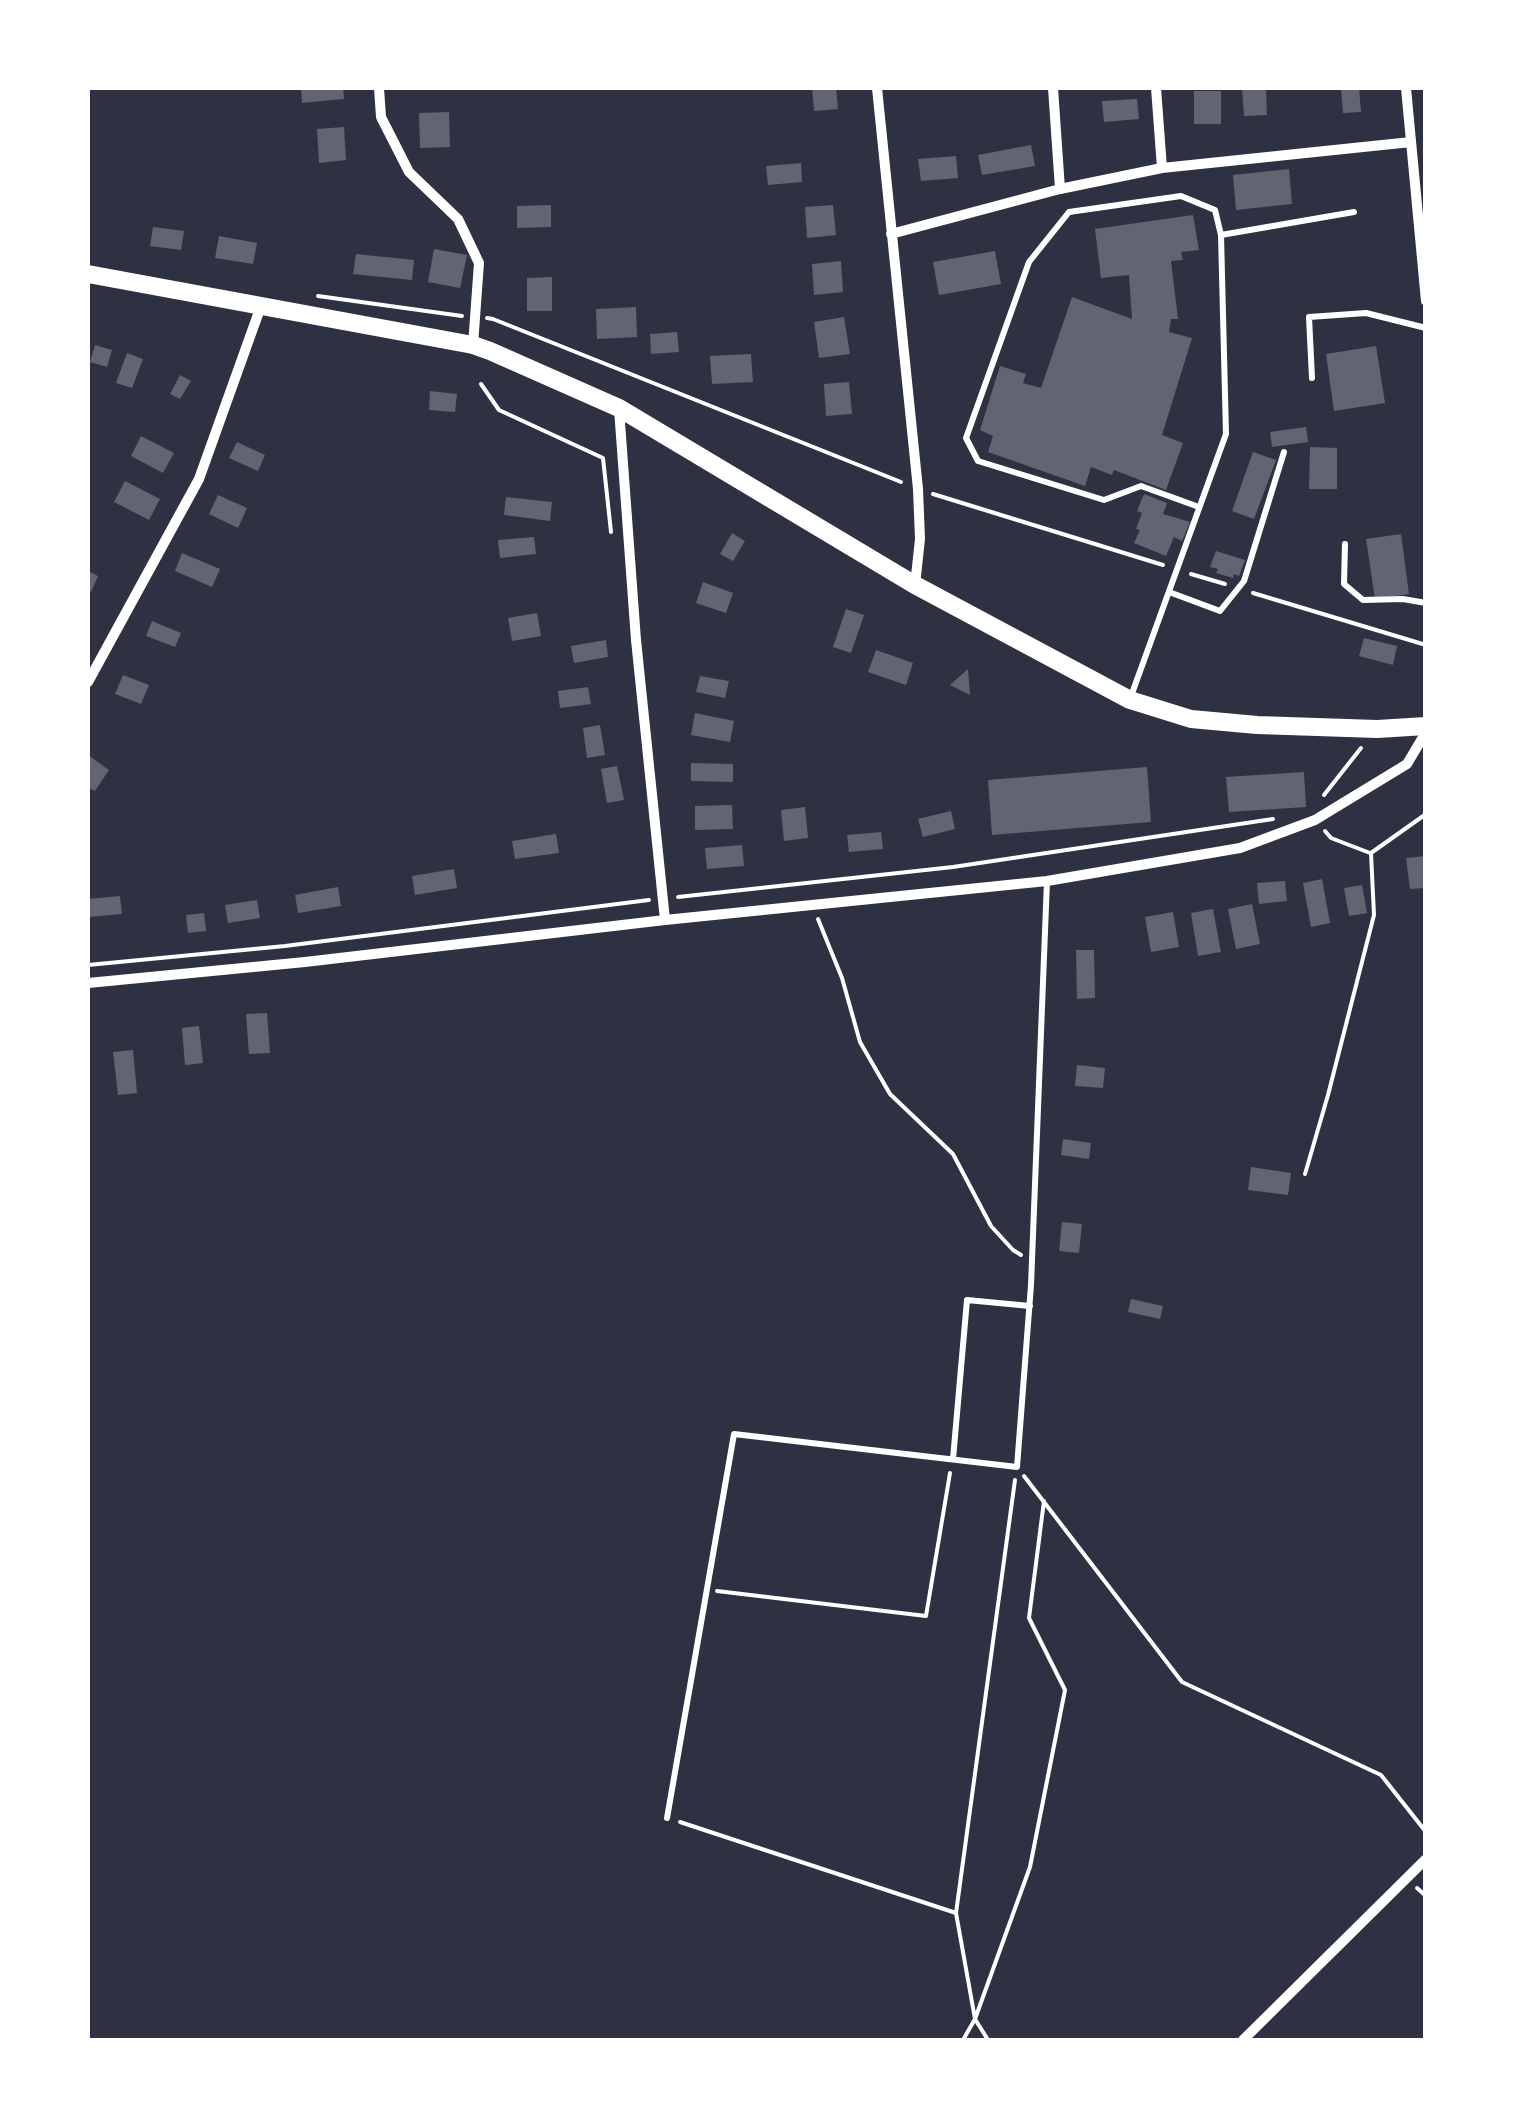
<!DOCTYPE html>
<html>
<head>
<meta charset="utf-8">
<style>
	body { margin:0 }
	#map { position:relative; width:1513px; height:2128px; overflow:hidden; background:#2d3142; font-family:"Work Sans",sans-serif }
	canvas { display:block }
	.frame { position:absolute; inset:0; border:90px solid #fff; pointer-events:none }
</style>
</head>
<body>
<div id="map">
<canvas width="1513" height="2128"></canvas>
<div class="frame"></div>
</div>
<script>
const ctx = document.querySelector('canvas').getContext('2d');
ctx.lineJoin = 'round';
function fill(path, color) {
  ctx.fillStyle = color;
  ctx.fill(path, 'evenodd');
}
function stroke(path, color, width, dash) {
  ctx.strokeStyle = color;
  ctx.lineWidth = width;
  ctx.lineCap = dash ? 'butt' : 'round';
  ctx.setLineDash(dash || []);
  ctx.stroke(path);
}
fill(new Path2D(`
	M301 88H343L344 99 302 103Z
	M812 88H836L838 109 814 111Z
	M1242 88H1266L1267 115 1244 116Z
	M1341 88H1359L1361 112 1343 113Z
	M1194 91H1221V124H1194Z
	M1137 99 1139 119 1104 122 1102 101Z
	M449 112 450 147 420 148 419 113Z
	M344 127 346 160 319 163 317 129Z
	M1031 145 1035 166 982 175 978 155Z
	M956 156 958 178 921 181 918 159Z
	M801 163 802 182 768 185 766 166Z
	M1289 169 1292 204 1236 210 1233 175Z
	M551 205V227L517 228V206Z
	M833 205 836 235 807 238 805 207Z
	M1193 215 1199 250 1181 252 1183 260 1171 261 1178 319H1171L1169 332 1192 338 1162 435 1183 443 1166 490 1114 470 1112 475 1091 467 1085 486 988 452 993 436 980 430 1000 366 1026 374 1023 383 1041 388 1072 297 1132 319 1129 275 1101 278 1095 229Z
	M153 227 184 231 181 250 150 246Z
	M219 236 257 243 253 264 215 258Z
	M434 249 467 255 460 288 428 282Z
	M995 251 1001 284 939 295 933 262Z
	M356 254 414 260 412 280 353 274Z
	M841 261 843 292 814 295 812 264Z
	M552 277V311H527V278Z
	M636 307 637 337 597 339 596 309Z
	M844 317 850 354 819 358 814 322Z
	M677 332 679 352 651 354 650 334Z
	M95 345 112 350 107 367 90 362Z
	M1376 346 1385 403 1334 411 1326 354Z
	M127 353 143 359 132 388 116 383Z
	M751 354 753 382 712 384 710 356Z
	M180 375 191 381 180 399 170 394Z
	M849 382 852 414 826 416 824 384Z
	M430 391 457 394 455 412 429 410Z
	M1306 427 1308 442 1272 447 1270 432Z
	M141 436 174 453 163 473 131 456Z
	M237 442 265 455 258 471 229 458Z
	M1310 447 1337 448V489H1309Z
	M1253 452 1276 460 1254 519 1232 511Z
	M125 481 160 499 149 520 114 502Z
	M1144 494 1167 503 1163 514 1190 522 1182 541 1174 537 1166 556 1134 543 1140 530 1136 529 1142 513 1137 511Z
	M218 495 247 508 238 528 209 514Z
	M506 497 552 502 550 521 504 515Z
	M732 533 745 541 733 561 720 554Z
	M1401 534 1409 594 1375 599 1366 539Z
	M534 537 536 554 500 558 498 540Z
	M1216 551 1245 560 1239 576 1234 574 1233 578 1216 573 1218 569 1210 567Z
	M182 553 220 569 212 587 175 571Z
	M88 571 98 576 91 592 88 591Z
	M703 582 733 593 726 613 696 603Z
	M846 609 864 615 851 653 833 647Z
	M537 613 541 636 512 641 508 618Z
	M152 621 181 633 175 647 146 636Z
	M1364 638 1397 646 1393 665 1359 656Z
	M606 640 608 657 574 663 571 646Z
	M876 650 913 663 906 685 868 672Z
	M968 669 970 695 950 685Z
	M123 675 149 685 141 704 115 694Z
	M700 676 729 681 725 698 696 692Z
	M588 687 591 704 560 708 558 691Z
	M695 713 734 721 730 742 691 735Z
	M600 725 605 755 587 758 583 728Z
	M88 755 109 770 95 791 88 787Z
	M691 763 733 764V782L691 781Z
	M617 766 624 800 607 803 601 769Z
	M1147 767 1151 822 992 835 988 780Z
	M1304 772 1306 807 1229 812 1226 777Z
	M732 805 733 829 695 830V806Z
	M805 807 808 838 784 841 781 810Z
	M951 811 955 829 923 837 918 819Z
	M881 832 883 849 849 852 847 835Z
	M556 834 559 853 515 859 512 841Z
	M742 845 744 866 707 869 705 848Z
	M1426 856V888L1410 889 1406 858Z
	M454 869 457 888 415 895 412 876Z
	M1322 879 1330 923 1311 927 1303 883Z
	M1285 881 1287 901 1259 904 1257 883Z
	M1362 885 1367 913 1349 916 1344 888Z
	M338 887 341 906 298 913 295 895Z
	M120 896 122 914 88 917V899Z
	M257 900 260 918 228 923 225 905Z
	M1252 904 1260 944 1236 949 1228 909Z
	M1213 909 1221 952 1198 956 1191 913Z
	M1173 912 1179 947 1151 952 1145 917Z
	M204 913 206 931 188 933 186 915Z
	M1076 950H1094L1095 998 1077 999Z
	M267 1013 270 1053 249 1054 246 1014Z
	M199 1026 203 1063 185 1065 182 1028Z
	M133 1050 137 1093 118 1095 113 1052Z
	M1077 1065 1105 1068 1103 1088 1075 1086Z
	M1063 1139 1091 1143 1089 1159 1061 1155Z
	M1251 1167 1291 1173 1288 1195 1248 1190Z
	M1062 1222 1082 1224 1079 1253 1059 1251Z
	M1131 1299 1163 1306 1160 1319 1128 1312Z`), '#626471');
stroke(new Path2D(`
	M318 296 462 316
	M487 318 493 319 901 482
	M481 384 499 410 603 458 611 532
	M933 494 1163 565
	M1191 574 1225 584
	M1253 593 1426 645
	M1324 795 1361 748
	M1325 831 1331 838 1370 853
	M678 897 953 867 1273 819
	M818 919 842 978 860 1042 890 1094 953 1154 991 1226 1013 1250 1021 1255
	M88 965 285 946 649 900
	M1305 1174 1328 1095 1374 915 1371 853 1426 814
	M1024 1476 1182 1682 1381 1775 1426 1832
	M717 1591 926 1616 950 1473
	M680 1822 956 1913
	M1417 1888 1426 1896
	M963 2040 975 2019 1030 1867 1065 1690 1029 1618 1044 1501
	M988 2040 975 2019 956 1913 1015 1480`), '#fff', 4);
stroke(new Path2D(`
	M1221 235 1354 212
	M1312 378 1309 317 1366 313 1426 328
	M1345 544 1344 584 1363 600 1403 599 1426 603
	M1169 592 1220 611 1244 581 1284 452
	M1130 699 1226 434 1221 235 1215 210 1181 196 1069 212 1029 262 966 438 978 461 1104 500 1141 486 1199 507
	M953 1459 967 1300 1030 1306
	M667 1818 734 1434 1017 1467 1031 1285 1047 881`), '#fff', 6);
stroke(new Path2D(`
	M379 88 381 117 409 172 458 219 479 263 473 345
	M877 88 918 489 920 539 915 585
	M1053 88 1060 189
	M1156 88 1162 168
	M1406 88 1426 301
	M891 234 1060 189 1162 168 1411 142
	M619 409 636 640 665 920
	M88 682 199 479 261 306
	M88 983 305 962 665 920 1047 881 1240 848 1315 820 1407 764 1426 732
	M1243 2040 1426 1859`), '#fff', 10);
stroke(new Path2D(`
	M88 274 473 345 490 351 619 408 915 585 1130 700 1191 719 1257 725 1377 729 1426 726`), '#fff', 18);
</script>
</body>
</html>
